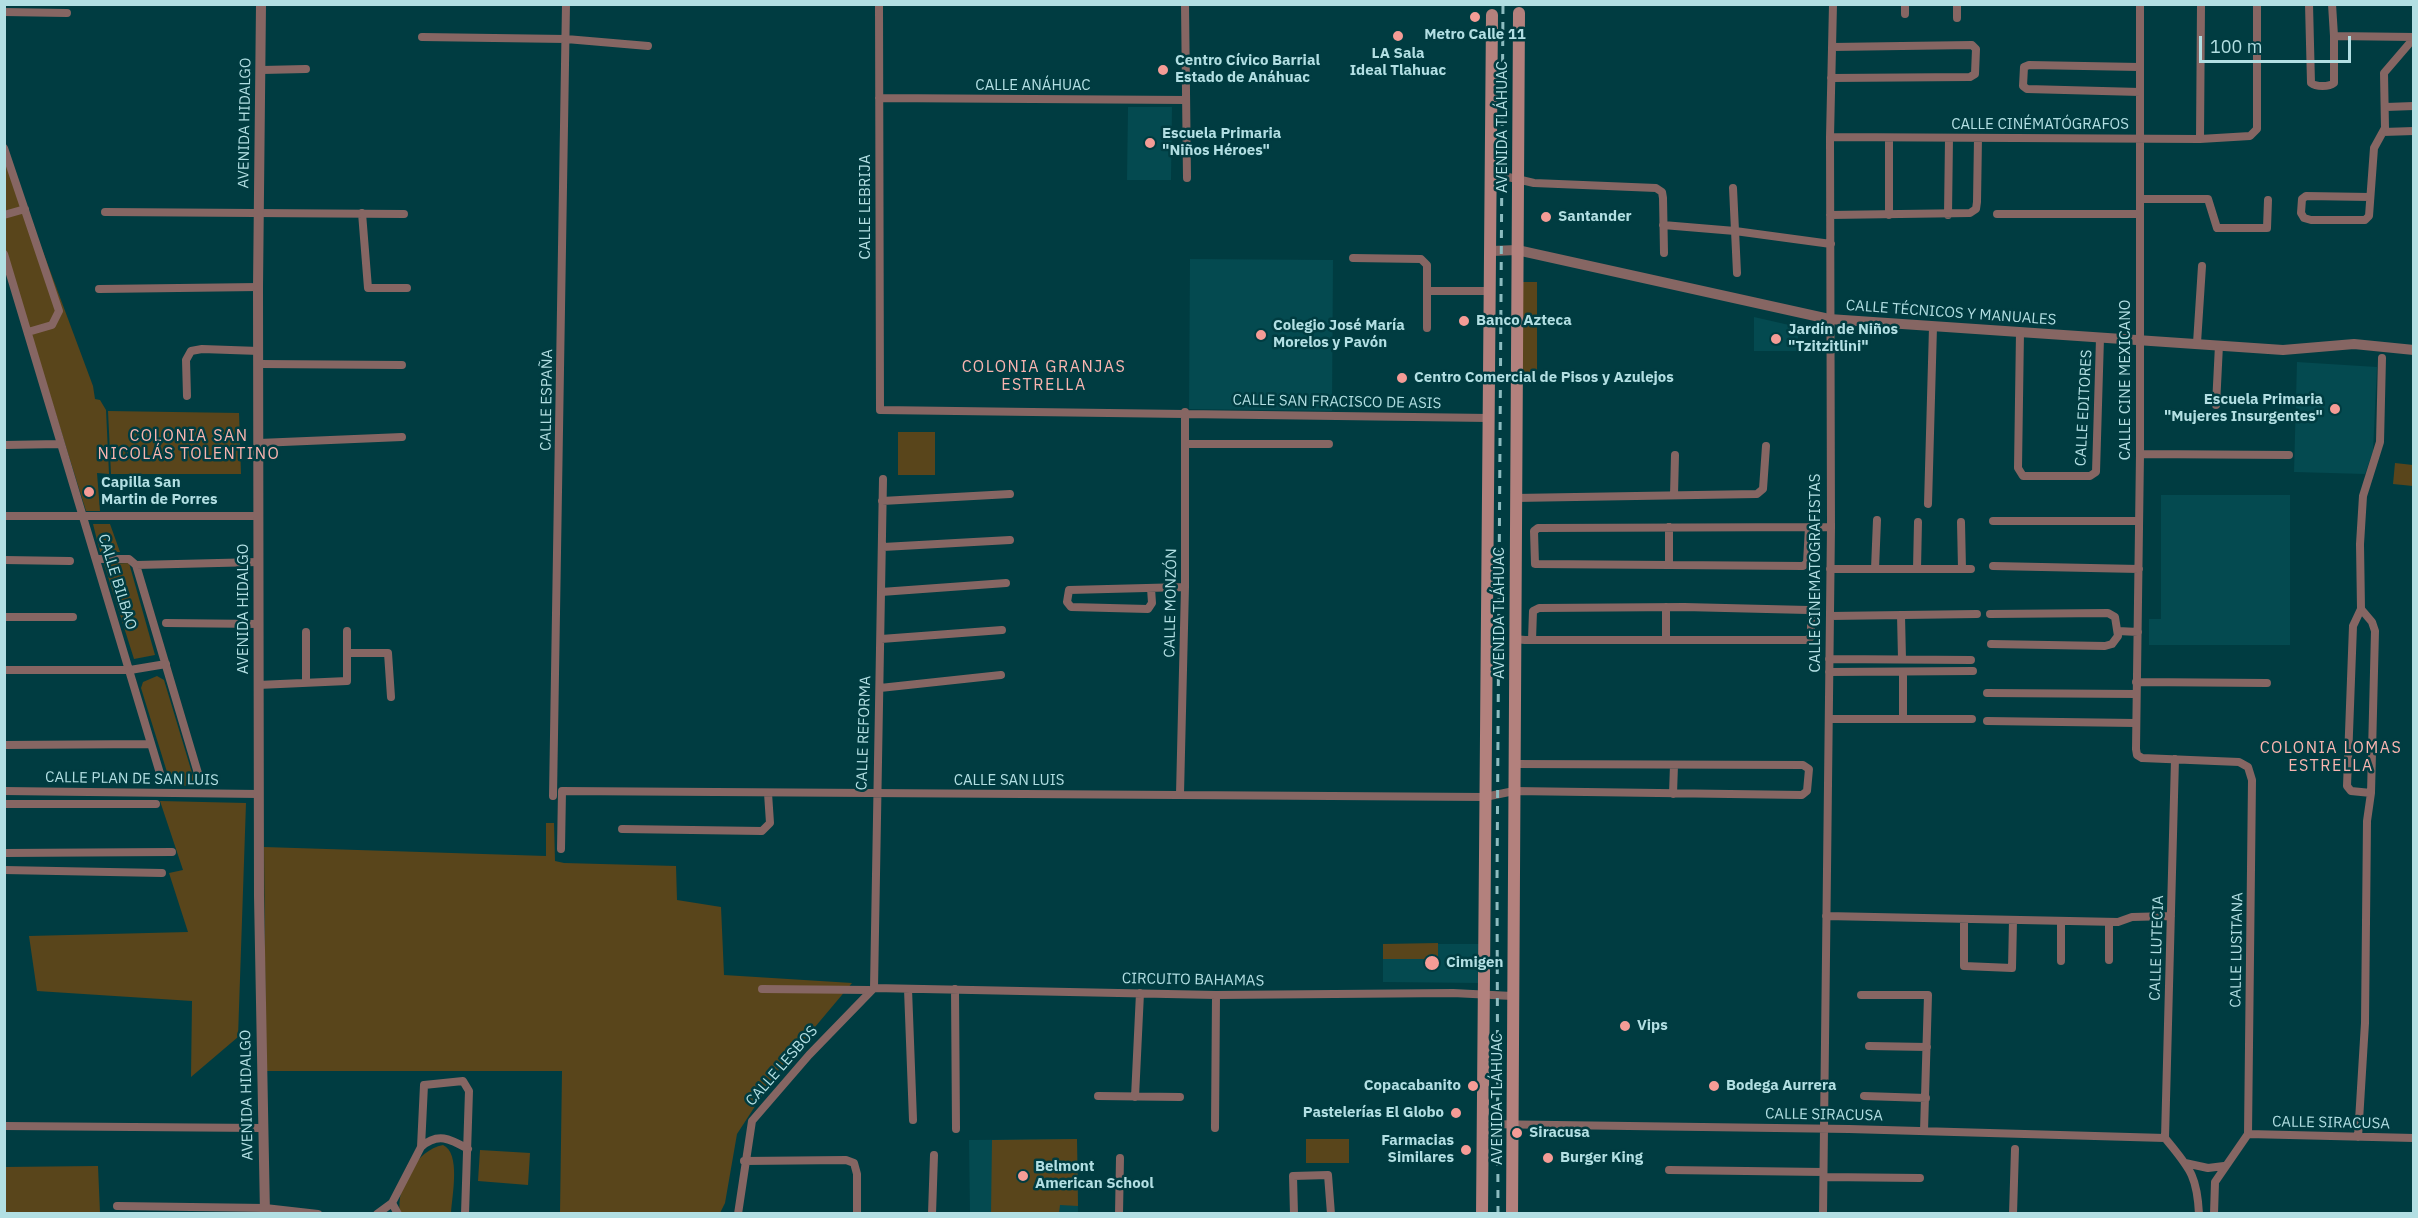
<!DOCTYPE html>
<html>
<head>
<meta charset="utf-8">
<style>
	body { margin:0 }
	#map { position:relative; width:2418px; height:1218px; overflow:hidden; background:#003c41; font-family:"IBM Plex Sans",sans-serif }
	canvas { display:block }
	.frame { position:absolute; inset:0; border:6px solid #b2dfe3; pointer-events:none }
	.scale { position:absolute; left:2199px; top:36px; width:152px; height:27px; box-sizing:border-box; border:3px solid #b2dfe3; border-top:0; padding-left:8px; font-size:18px; line-height:21px; white-space:nowrap; color:#b2dfe3; -webkit-text-stroke:4px #003c41; paint-order:stroke }
</style>
</head>
<body>
<div id="map">
<canvas width="2418" height="1218"></canvas>
<div class="frame"></div>
<div class="scale">100 m</div>
</div>
<script>
const ctx = document.querySelector('canvas').getContext('2d');
ctx.lineJoin = 'round';
function fill(path, color) {
  ctx.fillStyle = color;
  ctx.fill(path, 'evenodd');
}
function stroke(path, color, width, dash) {
  ctx.strokeStyle = color;
  ctx.lineWidth = width;
  ctx.lineCap = dash ? 'butt' : 'round';
  ctx.setLineDash(dash || []);
  ctx.stroke(path);
}
function label(font, color, halo, rows, align = 'center') {
  ctx.font = font + ' "IBM Plex Sans",sans-serif';
  ctx.lineWidth = 5;
  ctx.setLineDash([]);
  ctx.textBaseline = 'middle';
  ctx.strokeStyle = halo;
  ctx.fillStyle = color;
  for (const [text, x, y, turn = 0] of rows) {
    ctx.save();
    ctx.translate(x, y);
    ctx.rotate((+turn || 0) * Math.PI / 180);
    ctx.textAlign = isNaN(turn) ? turn : align;
    if (halo) ctx.strokeText(text, 0, 0);
    ctx.fillText(text, 0, 0);
    ctx.restore();
  }
}
fill(new Path2D(`
	M1128 107H1172L1171 180H1127Z
	M1190 259 1333 260 1332 411 1189 409Z
	M1754 317 1798 327V351H1754Z
	M2297 362 2377 367 2373 451 2365 474 2294 472Z
	M2161 495H2290V645H2149V619H2161Z
	M1383 944H1480V983L1383 982Z
	M1077 1139 1078 1213H970L969 1140Z`), '#044a50');
fill(new Path2D(`
	M4 147 93 386 95 399 100 400 106 410 109 474 97 473 100 511H86L5 251Z
	M1522 282H1537V380H1521Z
	M108 411 239 413 241 474H111Z
	M898 432H935V475H898Z
	M2395 463 2413 465V486L2393 484Z
	M93 524H110L120 552H100Z
	M129 563 155 655 134 659 104 564Z
	M157 676 164 680 196 786 171 785 141 688 143 682Z
	M160 801 246 803 238 1037 191 1077 192 1001 37 991 29 936 188 932 169 873 183 870Z
	M546 823H554L555 861 564 863 676 866 677 900 721 907 724 975 852 983 778 1071 737 1134 725 1203 720 1213H560L562 1071H266L264 847 546 856Z
	M1438 943V959H1383V944Z
	M1077 1139 1078 1206 1060 1205 1059 1213H991L992 1140Z
	M1306 1139H1349V1163H1306Z
	M443 1145C461 1153 452 1196 451 1213H400C396 1187 416 1150 443 1145Z
	M480 1150 530 1153 528 1185 478 1181Z
	M98 1166 100 1213H5V1167Z`), '#59451b');
stroke(new Path2D(`
	M879 4 880 410 1489 418
	M1185 4 1187 178
	M1957 4V18
	M2140 4V454L2136 749 2137 755 2142 758 2239 762 2248 767 2252 780 2248 1134 2215 1182 2214 1214
	M2309 4 2311 83C2316 87 2329 87 2334 83V36
	M2332 4 2334 36 2414 37
	M4 12 67 13
	M1905 14V4
	M422 37 566 39 648 46
	M2139 67 2029 65 2024 67 2023 86 2027 89 2140 92
	M262 70 306 69
	M1831 78 1970 77 1975 74 1976 49 1972 45 1832 47
	M879 98 1186 100
	M2386 107 2414 106
	M2383 132 2414 131
	M1830 137 2200 139 2250 136 2257 129V4
	M2200 139 2201 4
	M4 148 59 311 52 325 28 332
	M1491 173 1534 183 1656 188 1662 192 1663 198 1664 253
	M1733 188 1737 273
	M2370 197 2306 196 2302 199 2301 213 2304 218 2311 220H2365L2369 216 2374 148 2385 128 2384 73 2414 38
	M2141 199H2208L2217 228H2267L2268 200
	M105 212 404 214
	M362 213 368 288H407
	M1997 214H2140
	M4 215 25 209
	M1830 215 1970 213 1976 209 1977 202 1978 138
	M1889 215V138
	M1948 215 1949 139
	M1663 225 1735 231 1831 244
	M4 254 162 780
	M1353 258 1421 259 1427 265V328
	M99 289 258 287
	M1428 291H1491
	M2020 332 2018 468 2023 476H2090L2096 472 2100 338
	M2197 343 2202 266
	M260 364 402 365
	M187 396 186 360 191 351 202 349 259 351
	M2216 405 2219 345
	M259 443 402 437
	M1185 444H1329
	M4 445 60 444
	M2140 454 2289 455
	M1674 495 1675 455
	M1515 498 1757 494 1763 489 1766 446
	M882 501 1010 494
	M1928 504 1933 327
	M4 516H259
	M1993 521H2139
	M1961 522 1962 569
	M1809 527 1807 563 1803 566 1535 564 1534 531 1538 528 1831 527
	M883 547 1010 540
	M96 559H129L136 565 200 780
	M4 560 70 561
	M136 565 259 562
	M1669 565V527
	M1993 566 2139 569
	M1830 569H1971
	M1875 569 1877 520
	M1917 569 1918 522
	M1151 588 1152 603 1148 609 1071 607 1067 602 1069 590 1185 587
	M881 592 1006 583
	M1666 607V640
	M2361 609 2353 626 2347 786 2351 791 2371 793
	M1990 614 2108 613 2115 617 2118 636 2112 644 2105 646 1991 644
	M1901 615 1902 659
	M1830 616 1977 614
	M4 617H73
	M166 623 259 624
	M2118 631 2138 632
	M881 639 1002 630
	M1514 639 1525 640H1807L1811 637V613L1808 610 1684 607 1539 608 1533 611 1532 640
	M348 653H388L391 697
	M1829 659 1971 660
	M4 670H130L166 664
	M1829 672 1973 671
	M2136 682 2267 683
	M306 683V632
	M258 685 347 681V631
	M880 688 1001 675
	M1987 693 2136 694
	M1829 719H1972
	M1903 719V672
	M1987 721 2135 723
	M4 745 150 744
	M4 791 259 794
	M1180 794 1185 587V412
	M1673 794 1674 765
	M553 796 566 4
	M4 804H156
	M622 829 762 831 770 823 768 793
	M561 849 562 791 1485 797 1514 791 1802 795 1807 791 1809 769 1803 765 1514 764
	M4 853 172 852
	M4 870 162 873
	M1826 916 2118 922 2132 917 2171 916
	M1964 919V966L2012 968 2013 920
	M2109 960V922
	M2061 961V921
	M874 988 1216 995 1453 993 1512 996
	M874 988 883 479
	M762 989 869 990
	M908 989 913 1120
	M955 989 956 1129
	M1861 995H1928L1924 1131
	M1869 1046 1927 1047
	M1098 1096 1180 1097
	M1864 1096 1926 1098
	M1135 1097 1140 993
	M1482 1124 1849 1129 2165 1138
	M4 1126 262 1128
	M1215 1128 1216 995
	M2248 1134 2414 1138
	M2358 1137 2365 1023 2367 821 2371 793 2375 631 2372 622 2361 609 2360 544 2363 496 2380 442 2382 358
	M2165 1138 2175 759
	M2165 1138C2189 1168 2197 1174 2199 1214
	M421 1147C438 1132 450 1139 468 1149
	M744 1161 846 1160 854 1163 857 1174V1214
	M2185 1163 2208 1168 2224 1166
	M1669 1170 1823 1172
	M1824 1177 1920 1178
	M392 1203 398 1214
	M117 1206 265 1208 318 1214
	M377 1214 392 1203 421 1147 424 1085 463 1081 469 1091 465 1214
	M738 1214 752 1121 809 1055 874 988
	M932 1214 934 1155
	M1119 1214 1120 1158
	M1294 1214 1293 1176 1328 1175 1331 1214
	M1823 1214 1831 527 1830 137 1833 4
	M2013 1214 2015 1149`), '#866663', 8);
stroke(new Path2D(`
	M261 4 258 287 259 896 265 1214
	M1492 251 1517 250 1829 319 2283 350 2354 344 2414 350`), '#866663', 10);
stroke(new Path2D(`
	M1482 1214 1492 15
	M1512 1214 1519 13`), '#b3817d', 12);
stroke(new Path2D(`
	M1498 1214 1497 882 1503 4`), '#8cbcc0', 3, [8, 8]);
for (const [x, y, r, color] of [
	[1475,17,6,"#f59c96"],
	[1398,36,6,"#f59c96"],
	[1163,70,6,"#f59c96"],
	[1150,143,6,"#f59c96"],
	[1546,217,6,"#f59c96"],
	[1464,321,6,"#f59c96"],
	[1261,335,6,"#f59c96"],
	[1776,339,6,"#f59c96"],
	[1402,378,6,"#f59c96"],
	[2335,409,6,"#f59c96"],
	[89,492,6,"#f59c96"],
	[1432,963,8,"#f59c96"],
	[1625,1026,6,"#f59c96"],
	[1473,1086,6,"#f59c96"],
	[1714,1086,6,"#f59c96"],
	[1456,1113,6,"#f59c96"],
	[1517,1133,6,"#f59c96"],
	[1466,1150,6,"#f59c96"],
	[1548,1158,6,"#f59c96"],
	[1023,1176,6,"#f59c96"]
]) {
  const dot = new Path2D();
  dot.arc(x, y, r, 0, 2 * Math.PI);
  ctx.fillStyle = color;
  ctx.fill(dot);
  stroke(dot, '#003c41', 2);
}
label('bold 15px', '#b2dfe3', '#003c41', [
	["Metro Calle 11",1475,35,"center"],
	["LA Sala",1398,54,"center"],
	["Ideal Tlahuac",1398,71,"center"],
	["Centro Cívico Barrial",1175,61],
	["Estado de Anáhuac",1175,78],
	["Escuela Primaria",1162,134],
	["\"Niños Héroes\"",1162,151],
	["Santander",1558,217],
	["Banco Azteca",1476,321],
	["Colegio José María",1273,326],
	["Morelos y Pavón",1273,343],
	["Jardín de Niños",1788,330],
	["\"Tzitzitlini\"",1788,347],
	["Centro Comercial de Pisos y Azulejos",1414,378],
	["Escuela Primaria",2323,400,"right"],
	["\"Mujeres Insurgentes\"",2323,417,"right"],
	["Capilla San",101,483],
	["Martin de Porres",101,500],
	["Cimigen",1446,963],
	["Vips",1637,1026],
	["Copacabanito",1461,1086,"right"],
	["Bodega Aurrera",1726,1086],
	["Pastelerías El Globo",1444,1113,"right"],
	["Siracusa",1529,1133],
	["Farmacias",1454,1141,"right"],
	["Similares",1454,1158,"right"],
	["Burger King",1560,1158],
	["Belmont",1035,1167],
	["American School",1035,1184]
], 'left');
label('15px', '#b2dfe3', '#003c41', [
	["CALLE ANÁHUAC",1033,86],
	["AVENIDA HIDALGO",245,123,-89],
	["CALLE CINÉMATÓGRAFOS",2040,125],
	["AVENIDA TLÁHUAC",1503,127,-90],
	["CALLE LEBRIJA",866,207,-90],
	["CALLE TÉCNICOS Y MANUALES",1951,313,4],
	["CALLE CINE MEXICANO",2126,380,-90],
	["CALLE ESPAÑA",547,400,-89],
	["CALLE SAN FRACISCO DE ASIS",1337,402,1],
	["CALLE EDITORES",2084,408,-87],
	["CALLE CINEMATOGRAFISTAS",1816,573,-90],
	["CALLE BILBAO",117,582,73],
	["CALLE MONZÓN",1171,603,-89],
	["AVENIDA HIDALGO",244,609,-90],
	["AVENIDA TLÁHUAC",1500,613,-90],
	["CALLE REFORMA",864,733,-88],
	["CALLE PLAN DE SAN LUIS",132,779,1],
	["CALLE SAN LUIS",1009,781],
	["CALLE LUTECIA",2157,948,-88],
	["CALLE LUSITANA",2237,950,-89],
	["CIRCUITO BAHAMAS",1193,980,1],
	["CALLE LESBOS",782,1066,-49],
	["AVENIDA HIDALGO",247,1095,-91],
	["AVENIDA TLÁHUAC",1498,1099,-90],
	["CALLE SIRACUSA",1824,1115,1],
	["CALLE SIRACUSA",2331,1123,1]
]);
ctx.letterSpacing = '1.5px';
label('16px', '#f9b5b0', '#003c41', [
	["COLONIA GRANJAS",1044,367],
	["ESTRELLA",1044,385],
	["COLONIA SAN",189,436],
	["NICOLÁS TOLENTINO",189,454],
	["COLONIA LOMAS",2331,748],
	["ESTRELLA",2331,766]
]);
ctx.letterSpacing = '0px';
</script>
</body>
</html>
